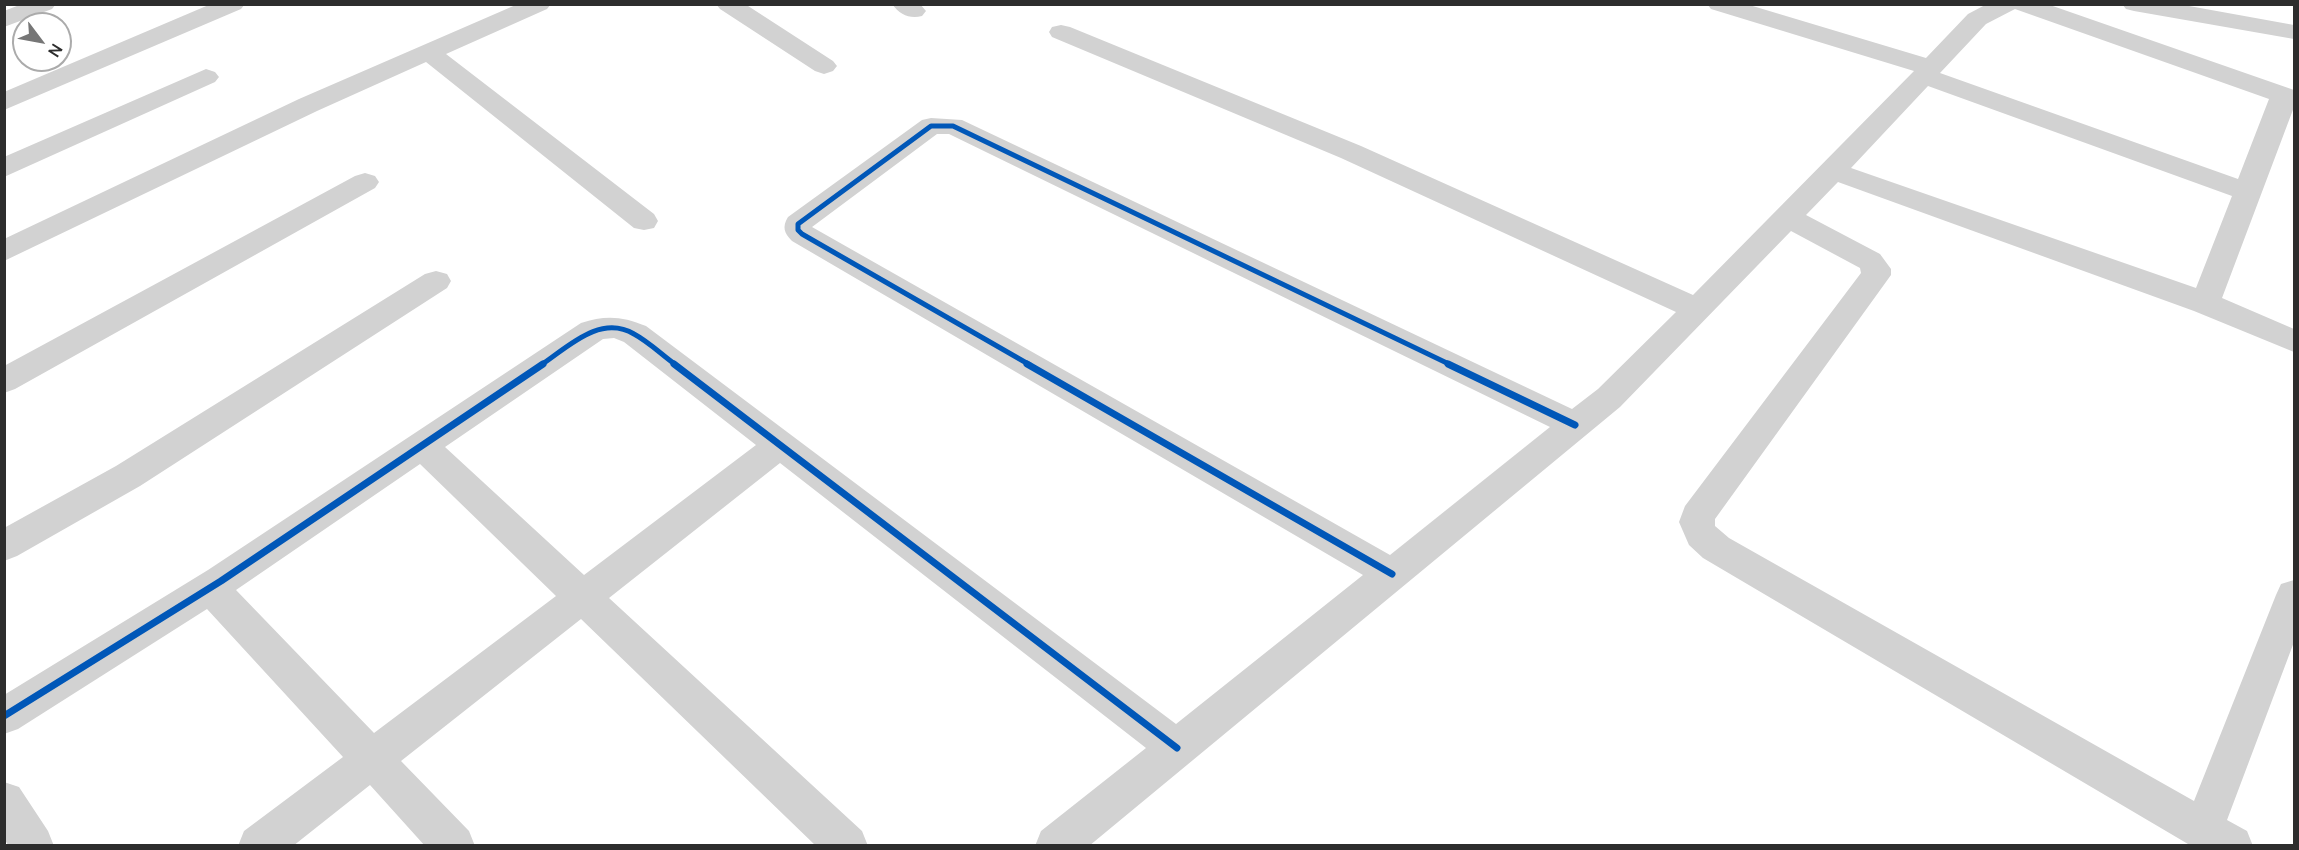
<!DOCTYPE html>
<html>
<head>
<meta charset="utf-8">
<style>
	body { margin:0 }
	#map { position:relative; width:2299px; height:850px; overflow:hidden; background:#fff; font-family:Manrope,sans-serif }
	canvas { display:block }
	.frame { position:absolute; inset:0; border:6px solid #2d2d2d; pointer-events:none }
	.north { position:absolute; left:12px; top:12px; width:60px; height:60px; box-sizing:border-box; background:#fff; border:2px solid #ababab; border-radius:50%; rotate:122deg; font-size:16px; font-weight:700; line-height:24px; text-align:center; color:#2d2d2d }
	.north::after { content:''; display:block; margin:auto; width:21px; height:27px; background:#767676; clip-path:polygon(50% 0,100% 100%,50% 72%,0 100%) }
</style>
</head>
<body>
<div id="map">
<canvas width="2299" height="850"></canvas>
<div class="frame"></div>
<div class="north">N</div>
</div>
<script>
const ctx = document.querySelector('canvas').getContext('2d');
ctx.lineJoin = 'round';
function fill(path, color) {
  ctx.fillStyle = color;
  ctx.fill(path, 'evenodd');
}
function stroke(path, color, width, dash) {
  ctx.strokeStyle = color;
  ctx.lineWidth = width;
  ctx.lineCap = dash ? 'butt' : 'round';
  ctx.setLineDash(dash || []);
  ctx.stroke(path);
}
fill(new Path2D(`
	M22 4H56L52 9 4 27V11Z
	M211 4H245L241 9 4 110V92Z
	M518 4H551L547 9 446 54 654 214 658 221 654 228 644 230 634 228 426 62 317 111 4 261V239L299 99Z
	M716 4H745L833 61 837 66 833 71 824 74 815 71 720 9Z
	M892 4H920L926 11 922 16C910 19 900 15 892 4Z
	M1707 4H1746L1926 58 1968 14 1987 4H2047L2294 90V107L2222 298 2294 329V352L2194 311 1838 182 1806 215 1880 254 1891 269V275L1715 519V526L1729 538 2194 801 2276 595 2281 584 2294 580V642L2227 820 2247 831 2253 846 2188 844 1703 558 1689 545 1679 522 1685 506 1861 273 1860 268 1791 231 1620 407 1089 846H1035L1041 831 1146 748 780 463 609 598 862 831 868 846H816L581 619 401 761 469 831 475 846H425L370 785 293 846H238L244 831 343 757 207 609 18 729 4 734V695L208 570 581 323C605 315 622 316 646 326L1176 724 1363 575 792 241C784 233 782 227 788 217L922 120 931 118 962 120 1572 409 1598 389 1676 312 1341 158 1052 37 1049 32 1052 27 1061 25 1070 27 1361 146 1693 295 1914 71 1711 9ZM2015 9 2269 99 2238 179 1940 73 1986 24ZM1928 86 2232 196 2196 288 1851 168ZM937 134H949L1550 427 1390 555 812 227ZM614 338 624 342 756 445 584 575 445 447 603 339ZM420 464 556 596 374 733 236 590Z
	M2122 4H2178L2294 25V39L2134 11 2126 9Z
	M206 69 215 72 219 77 215 82 4 177V157Z
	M365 173 375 176 379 182 375 188 15 389 4 393V366L355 176Z
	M436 271 447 274 451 281 447 288 140 486 17 556 4 561V528L116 466 425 274Z
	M4 782 19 787 48 831 54 846H9L4 839Z`), '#d2d2d2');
stroke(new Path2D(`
	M541 365C568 347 600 314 634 334 649 342 662 355 676 365
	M1030 365 802 234 798 230V224L931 126H953L1451 365`), '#0057b8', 5);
stroke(new Path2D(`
	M674 364 1177 748
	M1027 364 1392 574
	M1448 364 1575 425
	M4 716 221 581 543 364`), '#0057b8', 7);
</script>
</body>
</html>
